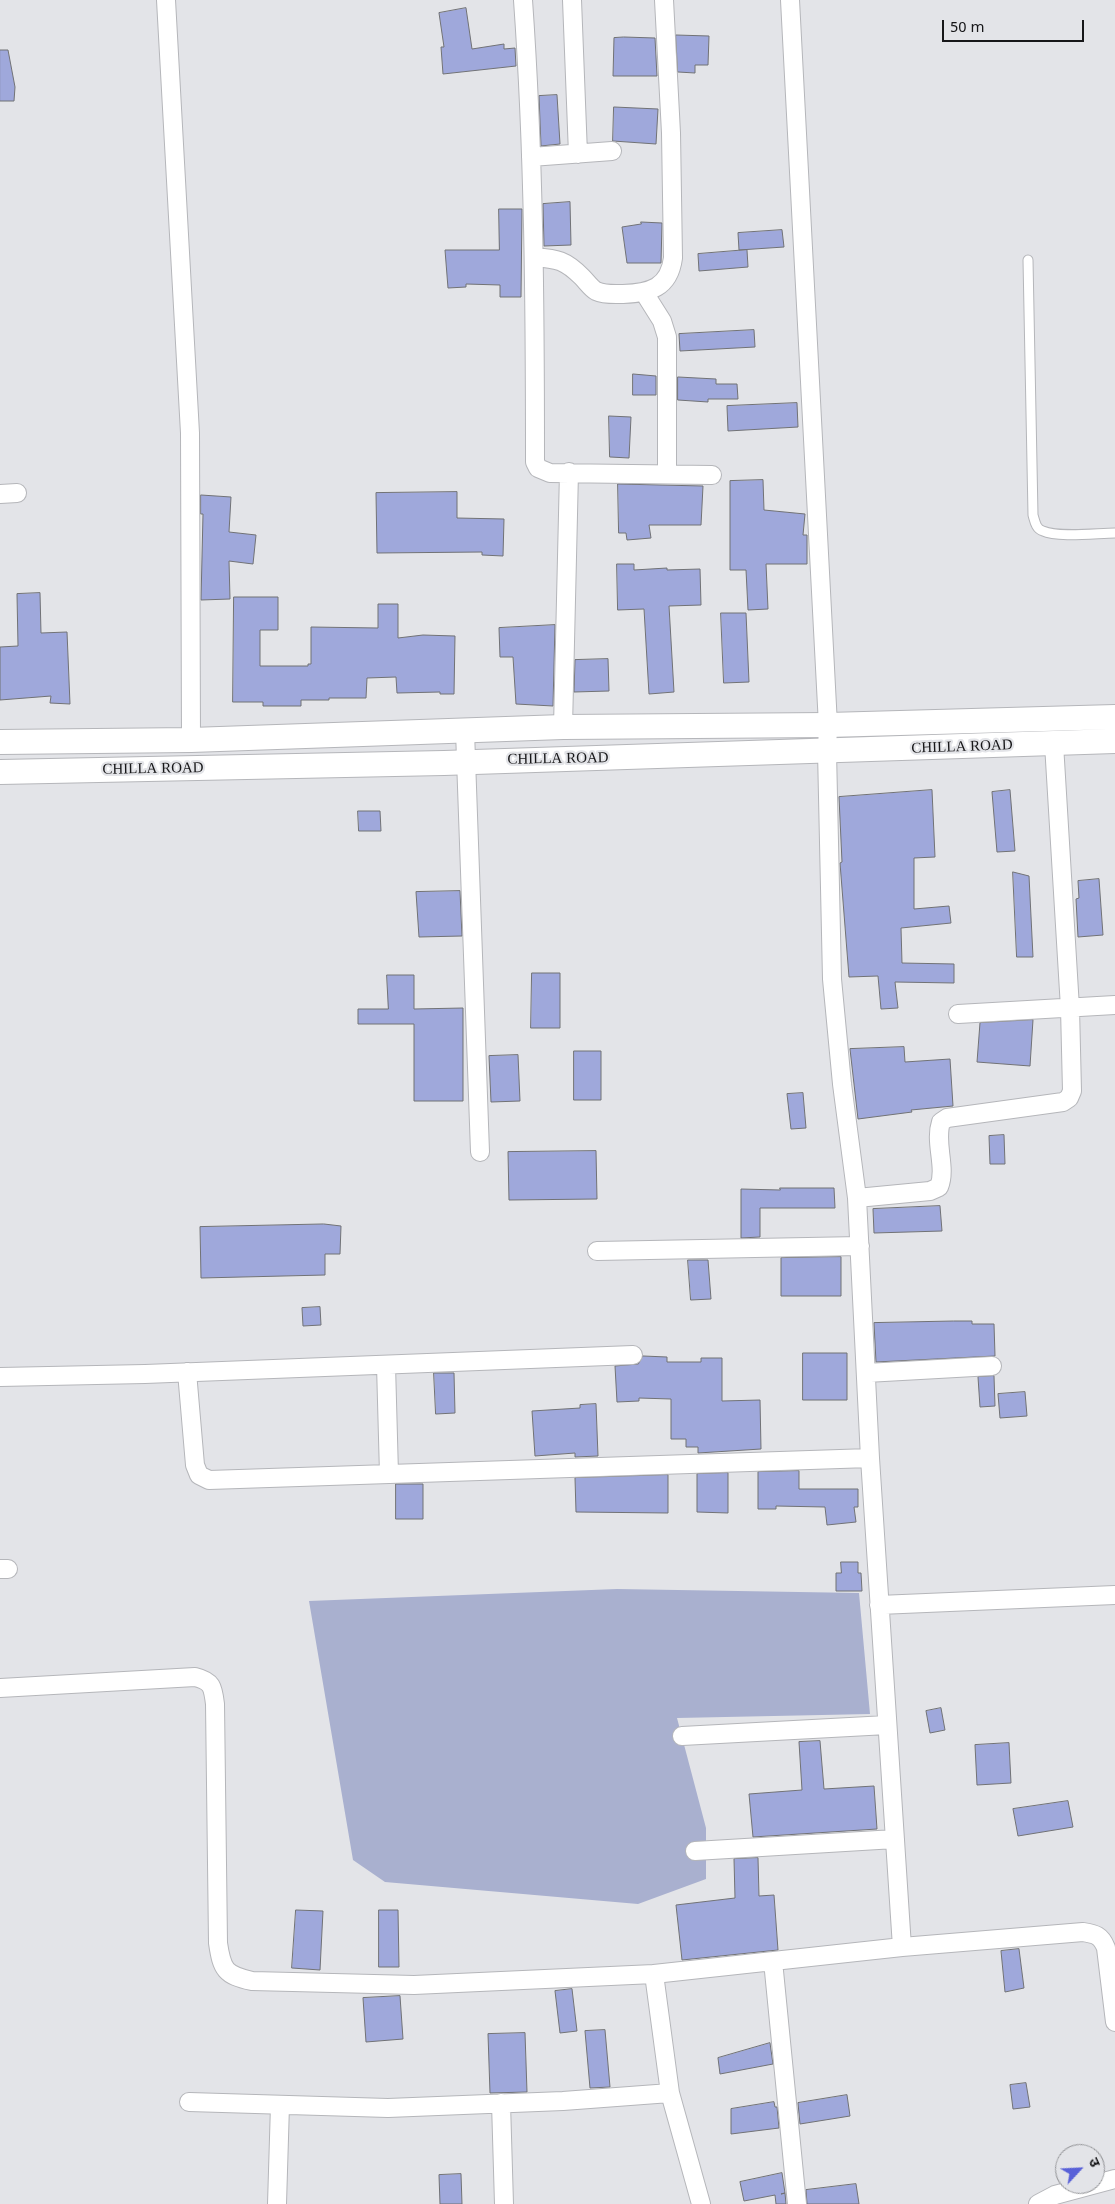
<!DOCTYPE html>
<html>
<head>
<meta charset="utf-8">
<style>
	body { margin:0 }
	#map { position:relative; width:1115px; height:2204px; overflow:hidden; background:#e3e4e8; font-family:Georgia,"Noto Sans Devanagari",serif }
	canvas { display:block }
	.north { position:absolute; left:1055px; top:2144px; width:50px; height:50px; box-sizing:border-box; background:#e3e4e8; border:1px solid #919295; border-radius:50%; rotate:65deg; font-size:14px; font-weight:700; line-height:20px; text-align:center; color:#171719 }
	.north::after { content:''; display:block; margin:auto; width:18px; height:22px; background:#5961d8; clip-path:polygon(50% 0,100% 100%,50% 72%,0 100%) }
	.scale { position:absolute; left:942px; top:20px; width:142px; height:22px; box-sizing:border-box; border:2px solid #171719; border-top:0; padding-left:6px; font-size:15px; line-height:18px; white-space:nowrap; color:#171719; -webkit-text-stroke:4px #e3e4e8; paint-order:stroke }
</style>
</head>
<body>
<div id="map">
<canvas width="1115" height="2204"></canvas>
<div class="north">उ</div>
<div class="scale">50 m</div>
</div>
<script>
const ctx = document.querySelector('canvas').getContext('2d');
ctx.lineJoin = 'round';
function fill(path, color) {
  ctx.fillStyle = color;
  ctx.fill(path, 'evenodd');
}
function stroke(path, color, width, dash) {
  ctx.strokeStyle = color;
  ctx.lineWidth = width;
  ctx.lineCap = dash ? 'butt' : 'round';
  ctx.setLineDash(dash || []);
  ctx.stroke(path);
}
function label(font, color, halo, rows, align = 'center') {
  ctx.font = font + ' Georgia,serif';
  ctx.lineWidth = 4.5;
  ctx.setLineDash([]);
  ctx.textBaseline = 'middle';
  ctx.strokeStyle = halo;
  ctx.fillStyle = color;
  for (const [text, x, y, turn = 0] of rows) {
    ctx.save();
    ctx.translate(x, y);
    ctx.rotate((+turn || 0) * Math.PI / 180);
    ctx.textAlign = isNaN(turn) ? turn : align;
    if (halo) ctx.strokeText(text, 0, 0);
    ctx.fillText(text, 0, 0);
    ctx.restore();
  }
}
fill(new Path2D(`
	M617 1589 859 1593 870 1714 677 1718 706 1828V1879L638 1904 385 1882 353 1860 309 1601Z`), '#a9b0cf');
const building = new Path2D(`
	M466 8 472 49 504 44V49L515 48 516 66 443 74 441 47H444L439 13Z
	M676 35 709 36 708 65H695V73L678 72Z
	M624 37 655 38 657 76H613L614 38Z
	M0 50H8L15 87 14 101H0Z
	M557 95 560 144 541 146 539 96Z
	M614 107 658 109 656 144 613 141Z
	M570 202 571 245 544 246 543 204Z
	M499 209H522L521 297H500V285L466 284V287L448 288 445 250H499Z
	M641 222 662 223 661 263H627L622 227 641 224Z
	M782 230 784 247 739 250 738 233Z
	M747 250 748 267 699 271 698 254Z
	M754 330 755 347 680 351 679 334Z
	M633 374 656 376V395H633Z
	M678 377 716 379V384H737L738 399H708V402L678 400Z
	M797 403 798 427 728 431 727 406Z
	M609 416 631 417 629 458 610 457Z
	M763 480 764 510 805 514 803 535H807V564H766L768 609 748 610 746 570H730V481Z
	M618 484 703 486 701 525H649L651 538 627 540 626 533H619Z
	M457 492V518L504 519 503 556 482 555V552L377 553 376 493Z
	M201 495 231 497 229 532 256 535 253 564 229 561 230 599 201 600 203 514H201Z
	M617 564H634V570L667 568V570L700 569 701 605 669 606 674 692 649 694 644 609 618 610Z
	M40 593 41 633 67 632 70 704 50 703 51 696 0 700V647L18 646 17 594Z
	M234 597H278V630H260V666H308V664H311V627L378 628V604H398V638L423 635 455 636 454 694H440V692L397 693 396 677 367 678 366 698H329V700H301V706H263V702H233Z
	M721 613H746L749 682 724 683Z
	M555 625 553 706 516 704 513 657H500L499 628Z
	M608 659 609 691 574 692 575 660Z
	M932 790 935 857 914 858V909L949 906 951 923 901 928 902 963 954 964V983L895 982 898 1008 881 1009 878 976 849 977 840 863 842 862 839 797Z
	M1010 790 1015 851 997 852 992 792Z
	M358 811H380L381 831H359Z
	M1013 872 1029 876 1033 957H1017Z
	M1099 879 1103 935 1078 937 1076 899 1079 898 1078 881Z
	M460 891 462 936 419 937 416 892Z
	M532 973H560V1028H531Z
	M387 975H414V1009L463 1008V1101H414V1024H358V1009H388Z
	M1033 1020 1030 1066 977 1062 980 1023Z
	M904 1047 905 1062 950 1059 953 1106 911 1110 912 1112 858 1119 850 1049Z
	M574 1051H601V1100H574Z
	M518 1055 520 1101 491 1102 489 1056Z
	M803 1093 806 1128 791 1129 787 1094Z
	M1004 1135 1005 1164H990L989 1136Z
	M596 1151 597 1199 509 1200 508 1152Z
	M780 1188H834L835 1208H760V1237L741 1238V1189L780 1190Z
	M940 1206 942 1231 874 1233 873 1209Z
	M324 1224 341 1226 340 1254H325V1275L201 1278 200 1227Z
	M841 1257V1296H781V1258Z
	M688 1260H708L711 1299 691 1300Z
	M320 1307 321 1325 303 1326 302 1308Z
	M954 1321H972V1324H994L995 1356 876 1362 874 1323Z
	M803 1353H847V1400H803Z
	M643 1356 667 1357V1362H701V1358H722V1401L760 1400 761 1449 698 1453V1447H686V1439H671V1399L639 1398V1401L617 1402 615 1366 638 1364Z
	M434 1373H454L455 1413 436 1414Z
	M994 1376 995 1406 980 1407 978 1377Z
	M1025 1392 1027 1416 1000 1418 998 1394Z
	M596 1404 598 1456 575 1457V1453L535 1456 532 1411 580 1408V1405Z
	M799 1471V1489H858V1507H854L856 1522 827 1525 825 1507 776 1506V1509H758V1472Z
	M728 1473V1513L697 1512V1474Z
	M668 1475V1513L576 1512 575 1478Z
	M396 1484H423V1519H396Z
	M841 1562H858V1573H861L862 1591H836V1573H841Z
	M941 1708 945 1730 930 1733 926 1711Z
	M820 1741 824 1789 874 1786 877 1829 753 1837 749 1794 802 1790 799 1742Z
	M1009 1743 1011 1783 977 1785 975 1745Z
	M1068 1801 1073 1827 1018 1836 1013 1809Z
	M758 1858 759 1896 774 1895 778 1950 682 1960 676 1905 735 1898 734 1859Z
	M296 1910 323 1911 320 1970 292 1968Z
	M379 1910H398L399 1967H379Z
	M1019 1949 1024 1988 1005 1992 1001 1951Z
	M572 1989 577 2031 560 2033 555 1991Z
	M400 1996 403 2039 366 2042 363 1998Z
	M605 2030 610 2087 590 2088 585 2031Z
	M525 2033 527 2092 490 2093 488 2034Z
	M770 2043 773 2064 720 2074 718 2058Z
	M1026 2083 1030 2107 1013 2109 1010 2085Z
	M847 2095 850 2116 800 2124 798 2103Z
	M774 2102 775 2107H777L779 2128 731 2134V2109Z
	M782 2173 785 2193 781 2194 785 2193 786 2204H776L775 2195 744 2201 740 2182Z
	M461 2174 462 2204H440L439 2175Z
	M856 2184 859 2204H807L806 2190Z`);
fill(building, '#9fa8db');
stroke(building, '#717275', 1);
const service = new Path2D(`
	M1028 260 1033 515C1035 522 1036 529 1043 531 1058 538 1098 533 1115 533`);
const minor = new Path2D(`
	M166 0 190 433 191 740
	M523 0C534 154 535 308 535 462L538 468 550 473 712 475
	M572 0 578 154
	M790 0 828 725 827 751 832 979 842 1084 857 1198 870 1458 902 1947 1083 1932C1095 1934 1101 1935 1106 1948L1115 2022
	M531 157 612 151
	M534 257C558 259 565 260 582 277 587 282 591 288 596 291 605 295 614 294 623 294 650 293 669 288 673 258L671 133 664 0
	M645 294 662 321 667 337V474
	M0 494 17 493
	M563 727 569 472
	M465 731 480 1152
	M958 1014 1115 1005
	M857 1198 930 1191 939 1187C947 1167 934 1143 941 1122L947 1118 1063 1102 1069 1098 1072 1091 1070 1008 1054 744
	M597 1251 860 1246
	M386 1365 389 1474
	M187 1372 195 1465 199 1475 209 1480 870 1458
	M866 1373 992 1366
	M0 1377 145 1374 633 1355
	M0 1569H8
	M879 1605 1115 1595
	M0 1688 195 1677C212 1681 213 1687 215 1704L218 1943C222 1970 225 1975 252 1981L414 1985 654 1974 902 1947
	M682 1736 887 1725
	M695 1851 895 1839
	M773 1961 797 2204
	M654 1974 670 2093 701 2204
	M189 2102 388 2108 563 2101 670 2093
	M501 2103 504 2204
	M277 2204 280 2105
	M1038 2204 1055 2195 1115 2179`);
const secondary = new Path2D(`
	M0 742 191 740 563 727 828 725 1115 717
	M0 772 444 763 1115 741`);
stroke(service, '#b5b6ba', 11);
stroke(minor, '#b5b6ba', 20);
stroke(secondary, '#b5b6ba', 26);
stroke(service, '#fff', 9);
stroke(minor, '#fff', 18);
stroke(secondary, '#fff', 24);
label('15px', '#171719', '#e3e4e8', [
	["CHILLA ROAD",962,747,-2],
	["CHILLA ROAD",558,759,-1],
	["CHILLA ROAD",153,769,-1]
]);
</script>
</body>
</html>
